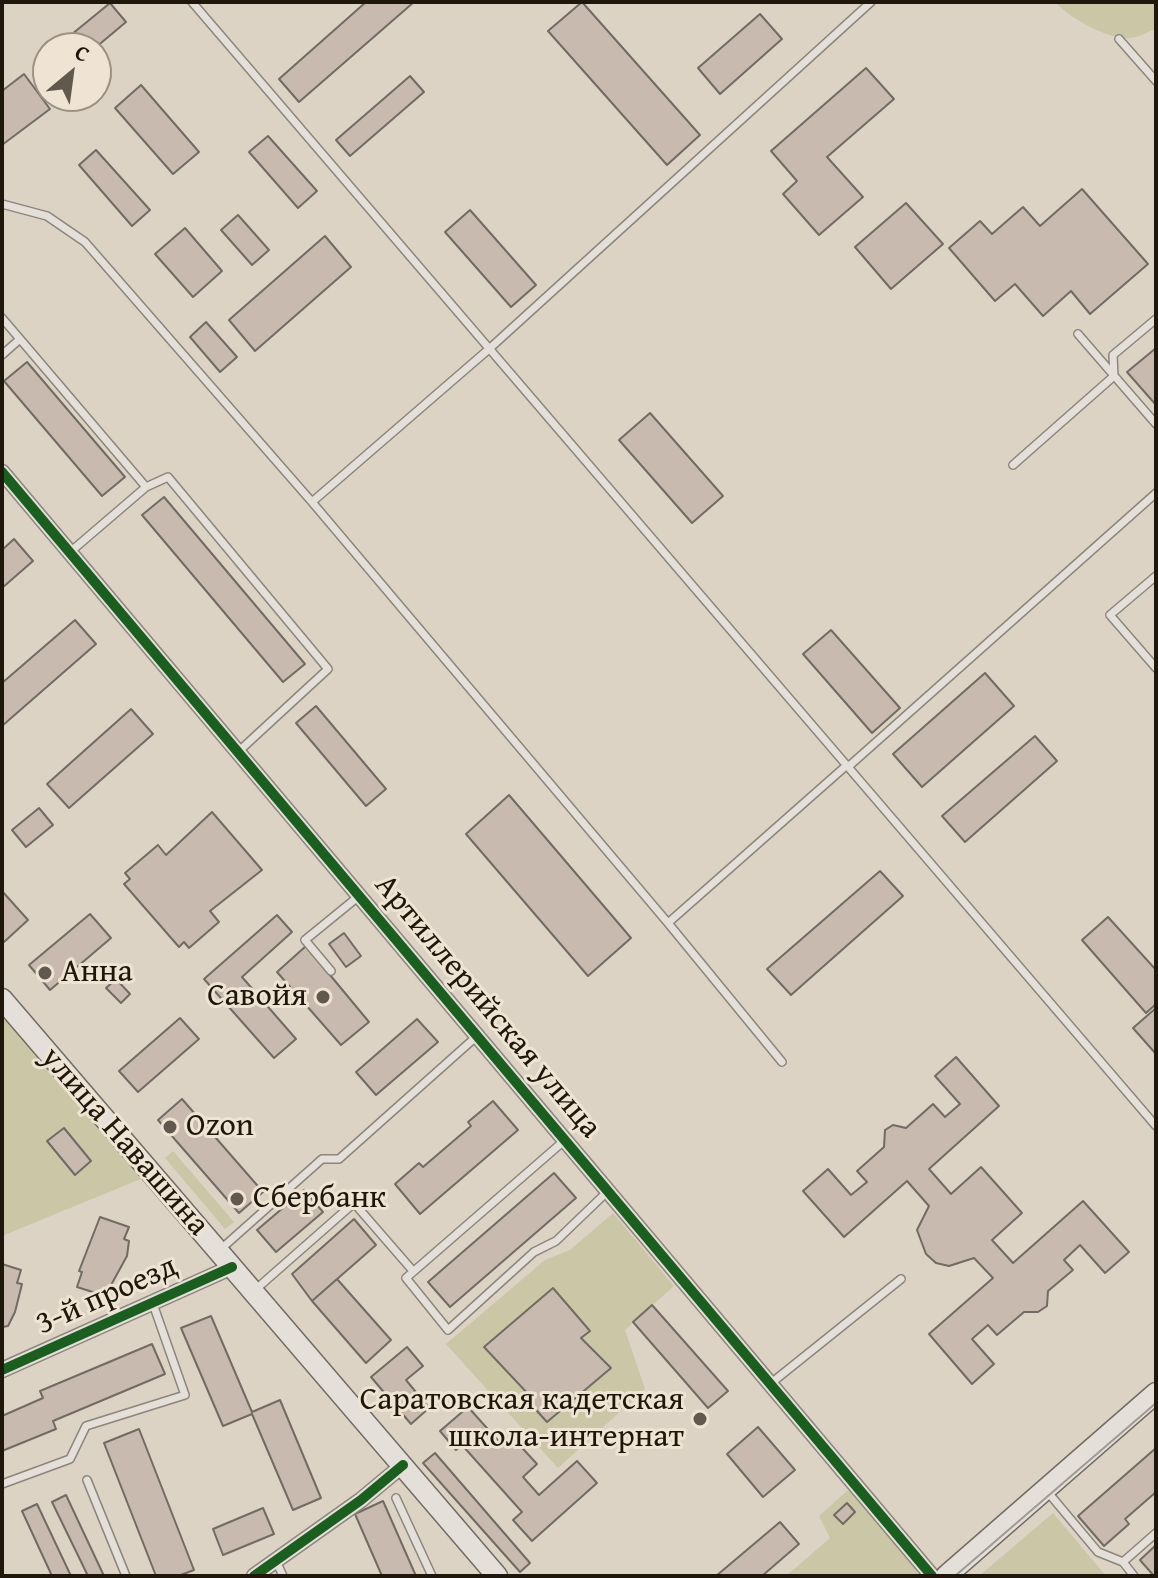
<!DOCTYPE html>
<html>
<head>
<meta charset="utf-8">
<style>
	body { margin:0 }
	#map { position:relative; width:1158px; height:1578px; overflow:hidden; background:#dcd3c5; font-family:"Gentium Book Plus",serif }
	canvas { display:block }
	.frame { position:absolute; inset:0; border:4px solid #1f170c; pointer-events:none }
	.north { position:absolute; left:32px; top:32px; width:80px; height:80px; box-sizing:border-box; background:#efe4d3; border:2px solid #9c9283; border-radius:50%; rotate:29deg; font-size:22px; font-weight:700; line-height:32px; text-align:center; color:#1f170c }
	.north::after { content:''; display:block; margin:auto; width:28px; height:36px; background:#61594d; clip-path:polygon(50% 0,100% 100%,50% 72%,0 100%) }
</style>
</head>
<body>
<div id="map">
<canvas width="1158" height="1578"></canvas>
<div class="frame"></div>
<div class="north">С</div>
</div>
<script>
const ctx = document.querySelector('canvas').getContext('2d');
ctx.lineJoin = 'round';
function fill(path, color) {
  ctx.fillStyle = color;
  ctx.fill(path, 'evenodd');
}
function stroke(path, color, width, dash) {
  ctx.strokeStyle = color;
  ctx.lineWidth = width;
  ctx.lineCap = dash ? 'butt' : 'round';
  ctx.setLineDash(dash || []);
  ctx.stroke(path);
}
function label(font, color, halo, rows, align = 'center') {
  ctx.font = font + ' "Gentium Book Plus",serif';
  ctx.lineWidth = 6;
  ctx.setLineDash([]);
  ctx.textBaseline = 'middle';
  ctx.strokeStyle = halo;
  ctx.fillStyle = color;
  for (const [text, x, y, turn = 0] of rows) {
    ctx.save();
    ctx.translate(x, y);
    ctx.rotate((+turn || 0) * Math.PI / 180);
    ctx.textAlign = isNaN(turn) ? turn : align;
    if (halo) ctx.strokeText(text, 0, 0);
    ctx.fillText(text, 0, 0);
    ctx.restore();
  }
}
fill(new Path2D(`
	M1055 2H1156V29C1149 31 1139 37 1131 38 1108 40 1070 18 1055 2Z
	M2 1014 143 1178 2 1236Z
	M173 1151 234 1222 225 1229 165 1158Z
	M613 1213 674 1286 625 1330 645 1389 558 1468 446 1344 545 1260 570 1250Z
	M848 1490 915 1569 919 1576H786L830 1538 819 1516Z
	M1053 1513 1106 1576H979Z`), '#cbc6a5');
const building = new Path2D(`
	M366 2H414L299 102 279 79Z
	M582 2 700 135 667 165 548 31Z
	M110 3 126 22 95 48H73L66 39Z
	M760 14 782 39 720 94 698 68Z
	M866 68 894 99 827 157 863 197 819 235 783 194 797 181 771 151Z
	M24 74 50 109 2 145V91Z
	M410 76 424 92 350 156 336 140Z
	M141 85 199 152 173 174 115 108Z
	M268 136 317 191 298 208 249 152Z
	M96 150 150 210 132 226 79 165Z
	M1082 189 1148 264 1090 314 1071 291 1043 316 1015 284 995 301 949 248 980 221 992 234 1023 207 1040 226Z
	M906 203 943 244 891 289 855 247Z
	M470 210 536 285 511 307 445 232Z
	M238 215 269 250 252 265 221 230Z
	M185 228 222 271 193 297 155 254Z
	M325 236 351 267 255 351 229 320Z
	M206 322 237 357 220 372 190 337Z
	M1156 348V405L1127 372Z
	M27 362 125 477 102 496 4 381Z
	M650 413 723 496 692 523 619 440Z
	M164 497 305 664 283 682 142 515Z
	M14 539 33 561 2 588V550Z
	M75 620 96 644 2 726V683Z
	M831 630 900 708 872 733 803 654Z
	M985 673 1014 706 922 787 893 754Z
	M316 706 386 789 366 806 296 723Z
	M131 709 153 734 69 808 47 784Z
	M1035 736 1057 761 965 842 942 816Z
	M509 795 631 938 588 976 466 834Z
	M39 808 53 825 26 847 12 830Z
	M212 812 262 870 210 911 219 922 189 948 184 942 179 947 124 884 130 879 125 873 158 845 166 855Z
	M880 871 903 896 791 995 767 969Z
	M2 891 28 920 4 942 2 939Z
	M90 914 111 938 50 990 29 965Z
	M277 915 292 932 242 977 296 1039 274 1058 204 979Z
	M1108 917 1156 970V1004L1146 1013 1082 940Z
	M344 933 361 956 346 967 329 944Z
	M306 946 369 1022 341 1045 277 972Z
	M116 979 130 994 121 1003 106 988Z
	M1156 1008V1054L1133 1028Z
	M180 1018 199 1039 138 1092 119 1071Z
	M417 1019 438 1042 376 1095 356 1072Z
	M956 1057 999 1106 929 1169 951 1194 981 1167 1022 1213 992 1240 1013 1263 1083 1201 1129 1252 1105 1273 1080 1245 1064 1260 1073 1270 1048 1291 1047 1306 1038 1312H1024L997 1335 988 1325 972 1339 994 1364 972 1384 929 1334 993 1278 974 1258 949 1266 936 1263 926 1254 917 1230 929 1206 907 1181 844 1237 803 1191 828 1169 851 1195 867 1182 857 1171 884 1147 885 1130 893 1125 906 1128 933 1104 945 1117 960 1104 935 1076Z
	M182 1099 263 1192 239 1213 158 1120Z
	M493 1101 518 1130 420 1214 395 1184 419 1163 423 1167 471 1126 468 1122Z
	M64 1128 91 1161 75 1175 47 1141Z
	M554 1173 576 1198 450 1307 428 1282Z
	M304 1190 323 1212 276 1252 257 1230Z
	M100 1217 129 1227 124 1239 129 1241 127 1256 105 1296 77 1287 82 1272 79 1271Z
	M354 1219 376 1245 312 1301 292 1274Z
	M2 1264 21 1270 17 1283 22 1284 15 1312 8 1326 2 1327Z
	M337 1279 391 1340 366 1363 312 1301Z
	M553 1288 590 1331 581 1338 611 1368 547 1422 526 1399 530 1396 484 1347Z
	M652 1305 728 1391 708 1408 633 1322Z
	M211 1316 252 1412 280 1400 321 1498 293 1510 252 1414 223 1426 181 1328Z
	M152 1344 165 1374 53 1421 56 1429 2 1451V1416L43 1398 40 1391Z
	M407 1347 423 1366 406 1380 429 1408 411 1424 371 1377Z
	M468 1407 503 1446 513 1438 537 1464 523 1477 539 1495 577 1461 597 1483 532 1541 513 1520 522 1512 462 1445 456 1450 440 1431Z
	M758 1427 795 1470 763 1497 727 1454Z
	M139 1429 194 1570 178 1576H156L104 1443Z
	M1156 1448V1492L1125 1519 1129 1524 1104 1546 1078 1516Z
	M435 1453 530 1563 520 1572 423 1463Z
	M66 1495 104 1576H88L52 1502Z
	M383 1501 416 1576H382L355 1514Z
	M847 1503 855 1512 843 1524 834 1515Z
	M37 1504 71 1576H52L22 1511Z
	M263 1508 274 1534 223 1555 213 1529Z
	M780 1522 799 1544 762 1576H716Z
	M1156 1545V1576H1154L1140 1560Z`);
fill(building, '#c9bab0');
stroke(building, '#716b63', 2);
const lane = new Path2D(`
	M192 2 1156 1126
	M1119 39 1156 81
	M2 204 47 216 85 242 312 502 668 923 847 765
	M2 318 20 339
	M1078 334 1156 424
	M2 355 20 339 146 487 69 553
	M1013 465 1114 376 1113 355 1156 319
	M146 487 168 477 328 669 238 752
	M312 502 489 349 871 2
	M1156 576 1110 615 1156 668
	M848 767 1156 493
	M668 923 782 1062
	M331 971 305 940 359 896
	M565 1140 406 1278 448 1330 534 1252 556 1241 608 1191
	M221 1249 322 1159H339L477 1036
	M255 1290 354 1203 413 1271
	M770 1384 901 1279
	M87 1480 126 1576
	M2 1484 70 1459 86 1426 185 1395 153 1304
	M1046 1490 1098 1552 1123 1562 1134 1576
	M396 1498 432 1576
	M1123 1562 1156 1533
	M277 1563 283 1576`);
const street = new Path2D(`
	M2 472 932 1576
	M2 1370 232 1267
	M254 1576 361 1500 403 1465`);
const secondary = new Path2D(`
	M2 999 497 1576
	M946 1576 1156 1393`);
stroke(lane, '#8b857c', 10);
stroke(street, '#8b857c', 17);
stroke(secondary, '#716b63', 23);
stroke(lane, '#e4e0d9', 7);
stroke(street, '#e4e0d9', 14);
stroke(secondary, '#e4e0d9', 20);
stroke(new Path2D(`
	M955 1576 1156 1403`), '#9f9a94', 2);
stroke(new Path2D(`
	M2 472 932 1576
	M2 1370 232 1267
	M254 1576 361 1500 403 1465`), '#1b5e20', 10);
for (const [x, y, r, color] of [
	[45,973,8,"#61594d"],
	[323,997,8,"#61594d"],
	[170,1127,8,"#61594d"],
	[237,1199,8,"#61594d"],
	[700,1419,8,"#61594d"]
]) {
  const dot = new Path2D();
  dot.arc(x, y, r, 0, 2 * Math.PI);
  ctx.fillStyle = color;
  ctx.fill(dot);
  stroke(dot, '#efe4d3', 3);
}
label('32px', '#1f170c', '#efe4d3', [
	["Анна",61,973],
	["Савойя",307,997,"right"],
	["Ozon",186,1127],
	["Сбербанк",253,1199],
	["Саратовская кадетская",684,1401,"right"],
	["школа-интернат",684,1438,"right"]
], 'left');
label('32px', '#1f170c', '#efe4d3', [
	["Артиллерийская улица",487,1007,50],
	["улица Навашина",124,1142,49],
	["3-й проезд",107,1296,-24]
]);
</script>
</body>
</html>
